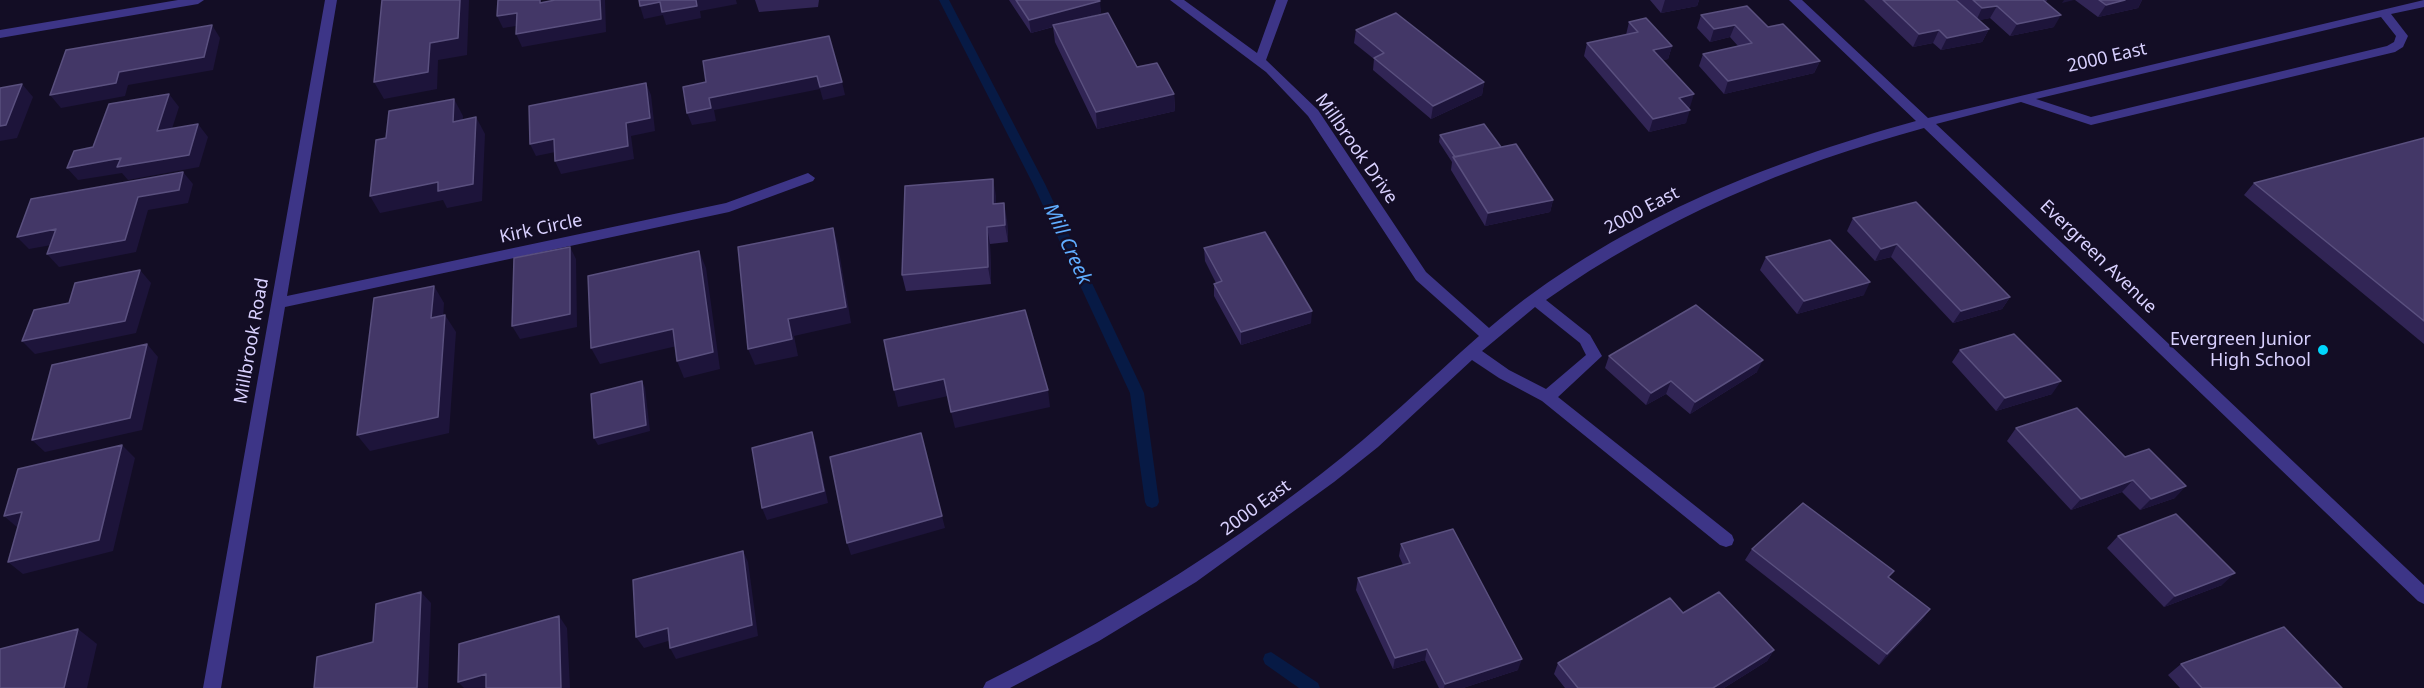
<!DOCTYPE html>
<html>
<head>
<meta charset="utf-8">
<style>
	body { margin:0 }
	canvas { display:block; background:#130d25 }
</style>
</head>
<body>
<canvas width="2424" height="688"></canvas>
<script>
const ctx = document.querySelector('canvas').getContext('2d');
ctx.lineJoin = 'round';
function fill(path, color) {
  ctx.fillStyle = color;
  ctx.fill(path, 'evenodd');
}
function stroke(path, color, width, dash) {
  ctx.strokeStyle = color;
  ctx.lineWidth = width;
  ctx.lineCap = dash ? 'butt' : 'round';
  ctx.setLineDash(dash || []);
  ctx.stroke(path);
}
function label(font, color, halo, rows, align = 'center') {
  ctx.font = font + ' "Noto Sans",sans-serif';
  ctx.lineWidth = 5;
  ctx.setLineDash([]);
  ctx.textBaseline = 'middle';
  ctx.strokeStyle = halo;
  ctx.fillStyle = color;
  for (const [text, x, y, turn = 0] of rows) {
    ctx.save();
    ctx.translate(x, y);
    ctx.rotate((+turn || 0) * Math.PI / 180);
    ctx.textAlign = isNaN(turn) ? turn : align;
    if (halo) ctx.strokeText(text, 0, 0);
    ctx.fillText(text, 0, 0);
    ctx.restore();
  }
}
fill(new Path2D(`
	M939 0H949L1045 184 1144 393 1159 502 1157 506 1152 508 1147 506 1145 502 1130 393 1033 184Z
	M1271 652 1318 683 1320 688H1299L1265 664 1263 659 1265 654Z`), '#071a45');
fill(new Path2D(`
	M178 0H204L198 4 0 38V30Z
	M325 0H337L287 296 726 203 808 173 815 178 813 181 729 212 285 307 221 688H203Z
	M1170 0H1184L1257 53 1276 0H1288L1266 60 1318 110 1426 272 1489 328C1611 224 1764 163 1916 121L1789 0H1802L1928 118 2424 0V7L2391 14 2408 36 2403 47 2395 52 2091 125 2021 102 1936 124 2424 585V604L2418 601 1924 128C1788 165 1661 219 1546 300L1590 335 1602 356 1558 397 1732 535 1734 540 1732 545 1726 547 1720 545 1542 401 1499 378 1472 360 1378 447 1334 482 1196 582 1099 641 1010 688H983L986 682C1105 623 1217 555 1321 474 1377 431 1427 382 1479 336L1416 280 1308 116 1266 72ZM2381 17 2396 36 2394 42 2387 46 2091 117 2036 99ZM1535 307 1580 343 1586 355 1546 389 1509 370 1482 351Z`), '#3d3587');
fill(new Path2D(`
	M755 0H819L818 7 759 12Z
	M1009 0H1099L1101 13 1075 21 1137 67 1174 94 1175 111 1097 129 1055 42 1053 27 1031 33Z
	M1650 0H1699L1697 6 1661 13Z
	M1864 0H2047L2046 2 2054 27 2010 36 1990 18 1979 20 1989 29 1982 42 1941 50 1933 43 1913 47Z
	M2075 0H2142L2138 8 2098 17Z
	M1701 15 1768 27 1820 61 1814 73 1724 94 1699 66 1703 54 1738 46 1730 37 1710 42 1697 28Z
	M1629 22 1672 46 1668 59 1662 60 1690 107 1688 108 1686 123 1649 132 1584 56 1587 43 1626 35Z
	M1356 30 1484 82 1482 95 1431 119 1373 70 1374 59 1354 43Z
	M1440 135 1501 147 1553 200 1550 212 1485 226 1451 170 1452 162 1439 142Z
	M2424 138V344L2244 195 2254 183Z
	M996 196V204L1007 220 1008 242 990 244 991 284 906 291 902 275Z
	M1853 218 2010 297 2002 309 1953 323 1891 257 1875 261 1847 231Z
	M1204 248 1311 323 1241 345 1214 296V284L1216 283 1205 261Z
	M1766 257 1864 295 1797 314 1760 270Z
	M1960 350 2052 394 1996 411 1952 362Z
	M1609 356 1757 372 1690 414 1666 394 1646 405 1605 368Z
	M2016 428 2125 457 2175 498 2140 510 2122 492 2071 510 2007 441Z
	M2118 536 2222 585 2164 607 2107 548Z
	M1401 544 1518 670 1463 688H1439L1425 660 1393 669 1356 590 1358 578 1403 565 1399 556Z
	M1752 549 1889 578 1930 609 1922 620 1879 665 1745 560Z
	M1683 613 1774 650 1767 661 1724 688H1565L1554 674 1558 663Z
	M2181 664 2342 688H2180L2168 675Z`), '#312555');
fill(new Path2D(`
	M460 0H469L467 55 438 60 437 89 384 99 374 82 430 43Z
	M600 0H605L606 32 522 47 516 34Z
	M696 0H736L737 4 700 11 701 18 666 25 663 15 644 19 640 6 660 2Z
	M1665 0H1699L1697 6 1661 13Z
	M2064 0H2074L2062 3Z
	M2125 0H2142L2138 8 2098 17 2106 5Z
	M1100 1 1101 13 1031 33 1029 20Z
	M1997 6 1990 18 1976 21 1982 8Z
	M517 13 522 25 503 28 497 16Z
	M2061 15 2054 27 2010 36 2017 24Z
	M212 25 220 38 213 70 128 85 125 96 61 108 50 95 119 72Z
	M1735 25 1730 37 1710 42 1714 29Z
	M1989 29 1982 42 1941 50 1947 38Z
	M1939 30 1933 43 1913 47 1919 34Z
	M1672 46 1668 59 1650 63 1653 50Z
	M1820 61 1814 73 1724 94 1728 81Z
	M817 76 842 82 845 95 823 100 820 89 714 110 716 121 692 125 687 113 709 98Z
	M1484 82 1482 95 1431 119 1433 106Z
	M646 83 651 95 655 131 631 136 634 159 561 174 555 161 626 123Z
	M22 84 33 97 17 138 0 141V126Z
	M169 94 179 107 167 144 157 131Z
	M1174 94 1175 111 1097 129 1096 112Z
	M1694 94 1690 107 1675 111 1679 98Z
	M454 99 463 116 462 139 453 122Z
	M1690 110 1686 123 1649 132 1653 119Z
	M476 117 485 134 482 201 447 208 443 200 380 213 370 196Z
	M198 124 208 137 199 167 128 180 122 173 78 180 67 168Z
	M554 139 560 151 536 156 530 144Z
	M183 172 193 184 188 203 148 210 136 252 59 267 47 254 138 197Z
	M993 179 996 196V221L993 204Z
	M1553 200 1550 212 1485 226 1488 213Z
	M1004 203 1007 220 1008 242 1005 225Z
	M987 227 990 244 991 284 988 267Z
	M833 228 838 245 851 323 794 336 798 356 755 365 748 349 788 319Z
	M56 229 68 242 29 249 17 237Z
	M1897 244 1891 257 1875 261 1881 249Z
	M570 247 576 259 577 327 520 339 512 326Z
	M699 251 706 268 720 369 684 378 677 361Z
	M140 270 151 283 136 333 35 354 22 341Z
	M1870 282 1864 295 1797 314 1804 301Z
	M434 286 444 303 442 335 431 318Z
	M2010 297 2002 309 1953 323 1961 311Z
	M1312 311 1311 323 1241 345V332Z
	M445 315 456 332 449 433 370 451 357 435Z
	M673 329 681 345 600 364 591 348Z
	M147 344 158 357 142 430 45 452 32 440Z
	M1763 360 1757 372 1690 414 1695 402Z
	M944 379 948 396 898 407 894 390Z
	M642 381 645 388 650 431 598 445 594 438Z
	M1671 381 1666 394 1646 405 1651 393Z
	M2061 381 2052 394 1996 411 2005 398Z
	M1048 390 1050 407 955 428 951 412Z
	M812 432 816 444 828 503 767 520 762 508Z
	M921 433 945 528 851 555 847 543Z
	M122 445 135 458 113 551 23 574 8 562Z
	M2133 480 2122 492 2071 510 2081 499Z
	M2186 486 2175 498 2140 510 2151 499Z
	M22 512 18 528 4 516Z
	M743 551 748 562 758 636 676 659 670 648Z
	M2235 573 2222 585 2164 607 2175 596Z
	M421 592 431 603 428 688H417Z
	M1930 609 1922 620 1879 665 1887 654Z
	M559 616 567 628 570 688H561Z
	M668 628 675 639 644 648 636 637Z
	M78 629 97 644 87 688H64Z
	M1427 649 1425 660 1393 669 1395 658Z
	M1774 650 1767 661 1724 688H1713Z
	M1522 659 1518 670 1463 688H1444L1445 684Z
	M486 674 495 685 484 688H464L458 682Z`), '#1d143a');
const building = new Path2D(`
	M382 0H460L458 38 430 43 428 72 374 82Z
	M498 0H540V3L555 0H600L601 19 516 34 517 13 497 16Z
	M639 0H696L697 6 662 12 660 2 640 6Z
	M1016 0H1099L1100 1 1029 20Z
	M1883 0H1956L1989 29 1947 38 1939 30 1919 34Z
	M1973 0H2043L2061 15 2017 24 1997 6 1982 8Z
	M2099 0H2125L2106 5Z
	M1747 6 1768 27 1783 24 1820 61 1728 81 1703 54 1752 43 1735 25 1714 29 1701 15Z
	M1108 13 1137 67 1157 63 1174 94 1096 112 1053 25Z
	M1396 13 1484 82 1433 106 1374 58 1384 53 1356 30Z
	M1646 18 1672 46 1653 50 1694 94 1679 98 1690 110 1653 119 1587 43 1638 32 1629 22Z
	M212 25 204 57 119 72 116 83 50 95 66 50Z
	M829 36 842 82 820 87 817 76 709 98 711 108 687 113 683 87 706 82 703 61Z
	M646 83 650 118 626 123 628 146 555 161 554 139 530 144 529 106Z
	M22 84 6 125 0 126V88Z
	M169 94 157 131 198 124 189 155 117 167 121 158 67 168 74 151 93 147 109 104Z
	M454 99 453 122 476 117 473 184 438 191V182L370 196 376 140 386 138 389 111Z
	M1484 124 1501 147 1455 157 1440 135Z
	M2424 138V321L2254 183Z
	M1516 144 1553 200 1488 213 1453 157Z
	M183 172 179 190 138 197 125 240 47 254 56 229 17 237 31 199Z
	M993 179V204L1004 203 1005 225 987 227 988 267 902 275 905 186Z
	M1916 202 2010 297 1961 311 1897 244 1881 249 1853 218Z
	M833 228 846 307 788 319 792 339 748 349 738 247Z
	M1265 232 1312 311 1241 332 1214 284 1222 281 1204 248Z
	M1830 240 1870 282 1804 301 1766 257Z
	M570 247V314L512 326 514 258Z
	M699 251 713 352 677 361 673 329 591 348 588 276Z
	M140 270 125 321 22 341 34 310 69 303 75 283Z
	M434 286 431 318 445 315 438 417 357 435 374 298Z
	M1696 305 1763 360 1695 402 1671 381 1651 393 1609 356Z
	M1025 310 1048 390 951 412 944 379 894 390 884 340Z
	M2014 334 2061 381 2005 398 1960 350Z
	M147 344 130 418 32 440 52 365Z
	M642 381 646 425 594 438 591 394Z
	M2077 408 2125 457 2149 449 2186 486 2151 499 2133 480 2081 499 2016 428Z
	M812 432 824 491 762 508 752 448Z
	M921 433 942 516 847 543 830 457Z
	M122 445 99 540 8 562 22 512 4 516 18 469Z
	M1803 503 1894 571 1888 577 1930 609 1887 654 1752 549Z
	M2176 514 2235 573 2175 596 2118 536Z
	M1453 529 1522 659 1445 684 1427 649 1395 658 1358 578 1410 563 1401 544Z
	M743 551 752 625 670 648 668 628 636 637 633 580Z
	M421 592 417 688H314L317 657 373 642 376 604Z
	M1719 592 1774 650 1713 688H1578L1558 663 1670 598 1683 613Z
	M559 616 561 688H486V674L458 682 459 644Z
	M2284 627 2342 688H2202L2181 664Z
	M78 629 64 688H0V649Z`);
fill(building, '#433767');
stroke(building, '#5a507f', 1.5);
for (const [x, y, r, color] of [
	[2323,350,6,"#00d6fc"]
]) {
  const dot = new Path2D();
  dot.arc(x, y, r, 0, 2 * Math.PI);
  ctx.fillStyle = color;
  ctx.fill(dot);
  stroke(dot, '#130d25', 2);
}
label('18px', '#d9d1ff', '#130d25', [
	["2000 East",2107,58,-13],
	["Millbrook Drive",1356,149,55],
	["2000 East",1642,211,-28],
	["Kirk Circle",541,229,-12],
	["Evergreen Avenue",2098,257,44],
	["Millbrook Road",252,341,-80],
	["2000 East",1256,508,-36]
]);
label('18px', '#d9d1ff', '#130d25', [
	["Evergreen Junior",2311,340],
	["High School",2311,361]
], 'right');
label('italic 20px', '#5fadff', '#130d25', [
	["Mill Creek",1067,244,65]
]);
</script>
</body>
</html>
